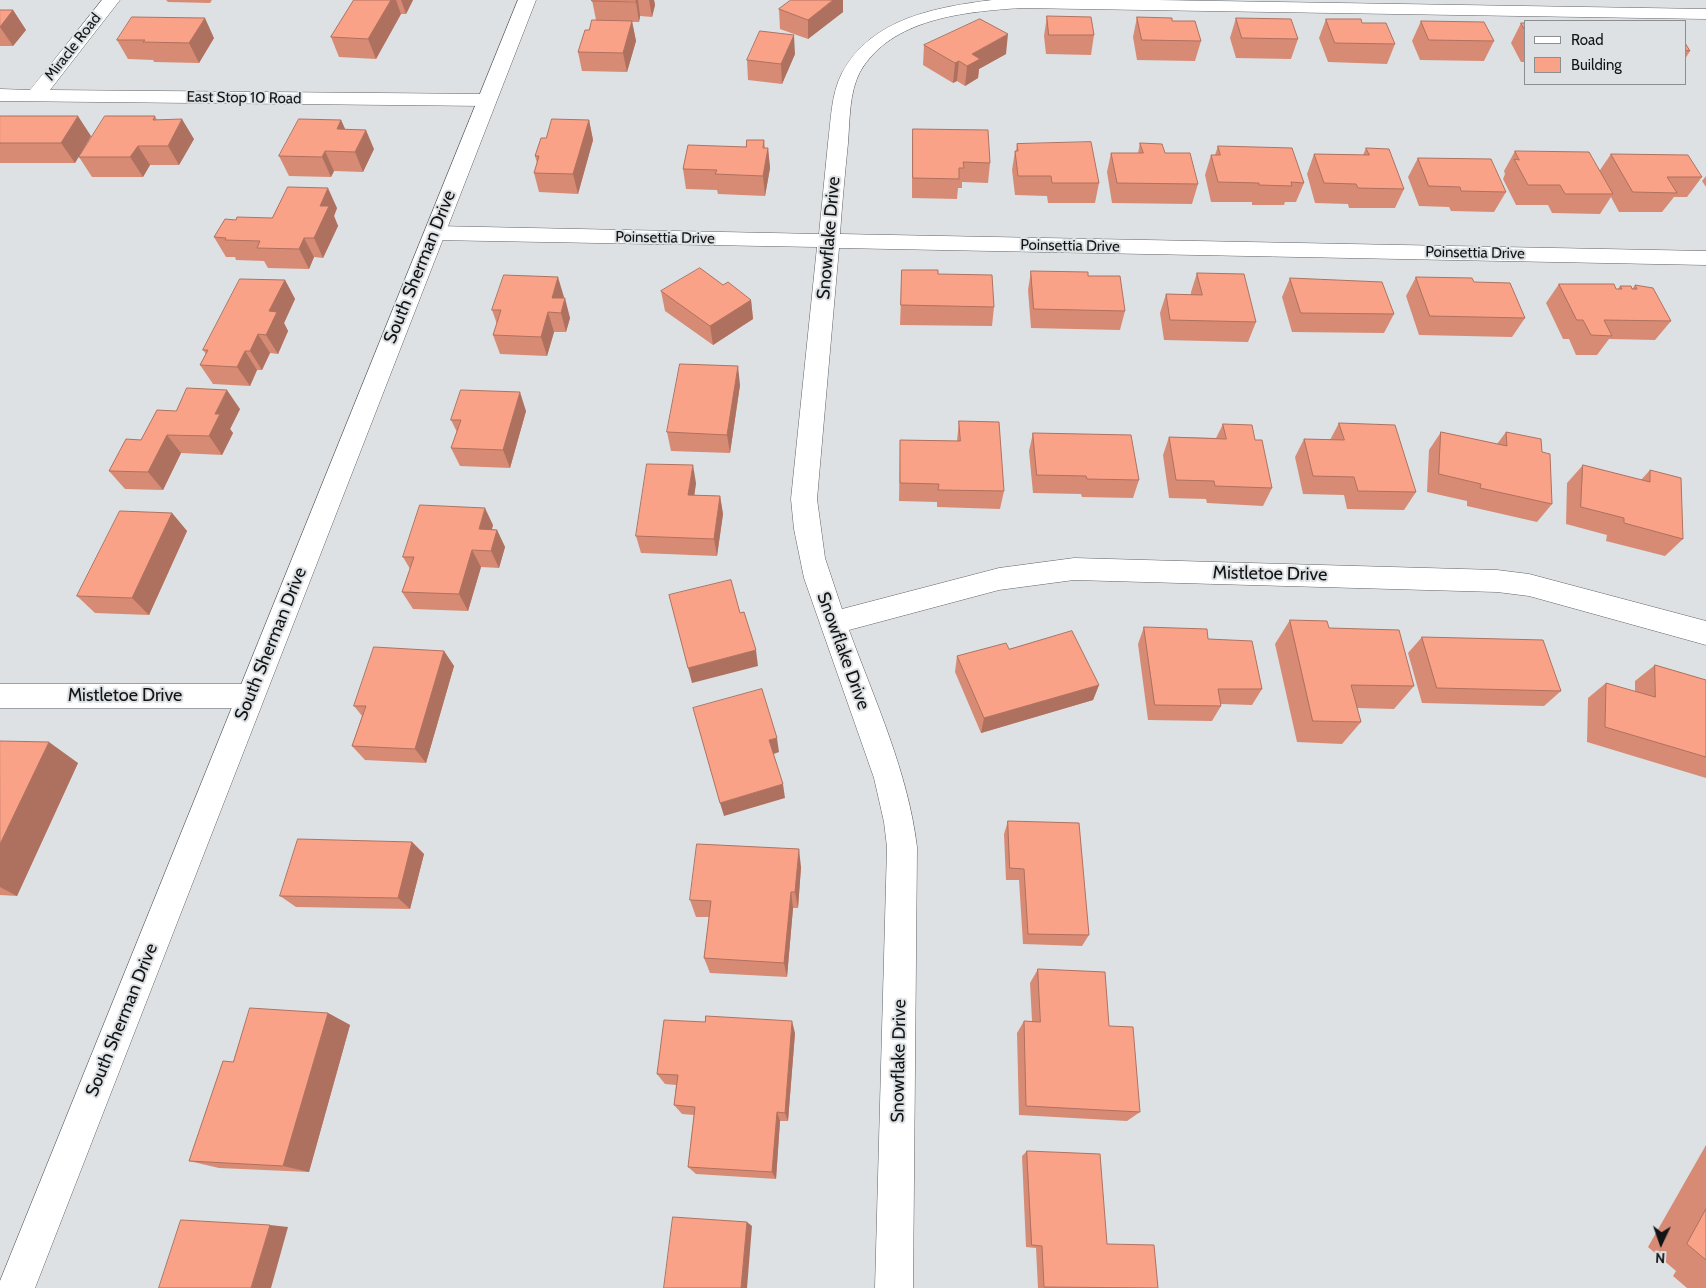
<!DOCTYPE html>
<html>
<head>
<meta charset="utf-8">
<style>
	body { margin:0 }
	#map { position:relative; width:1706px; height:1288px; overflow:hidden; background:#dde1e4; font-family:Cabin,sans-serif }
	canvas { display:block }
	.legend { position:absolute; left:1524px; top:20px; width:162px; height:65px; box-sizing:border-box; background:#dde1e4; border:1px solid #8c8f91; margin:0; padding:6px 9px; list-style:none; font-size:15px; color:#121415 }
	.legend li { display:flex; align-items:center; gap:10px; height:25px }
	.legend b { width:25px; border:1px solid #8c8f91 }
	.north { position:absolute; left:1636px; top:1218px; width:50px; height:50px; -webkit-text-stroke:4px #dde1e4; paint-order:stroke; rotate:183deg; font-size:14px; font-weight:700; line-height:20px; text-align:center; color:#121415 }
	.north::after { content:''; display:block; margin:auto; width:18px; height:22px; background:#121415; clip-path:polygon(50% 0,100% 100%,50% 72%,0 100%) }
</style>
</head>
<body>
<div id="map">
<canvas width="1706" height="1288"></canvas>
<ul class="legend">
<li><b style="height:6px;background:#fff"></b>Road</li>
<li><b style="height:14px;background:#faa288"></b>Building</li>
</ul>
<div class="north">N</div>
</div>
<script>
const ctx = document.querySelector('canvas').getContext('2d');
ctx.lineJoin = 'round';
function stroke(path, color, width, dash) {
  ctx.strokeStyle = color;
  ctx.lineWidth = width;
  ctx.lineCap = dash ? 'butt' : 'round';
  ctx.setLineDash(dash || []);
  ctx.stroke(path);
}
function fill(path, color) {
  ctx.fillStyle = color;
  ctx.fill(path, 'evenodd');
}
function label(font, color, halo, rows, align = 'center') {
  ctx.font = font + ' Cabin,sans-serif';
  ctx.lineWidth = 4;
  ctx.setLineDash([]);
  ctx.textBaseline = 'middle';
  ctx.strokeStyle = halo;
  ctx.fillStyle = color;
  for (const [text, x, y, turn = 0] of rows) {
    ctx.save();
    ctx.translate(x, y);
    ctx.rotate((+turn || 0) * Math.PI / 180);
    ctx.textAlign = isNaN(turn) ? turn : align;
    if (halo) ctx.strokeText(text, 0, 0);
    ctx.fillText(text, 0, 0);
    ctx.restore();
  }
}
const street = new Path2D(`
	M102 0H120L50 90 487 94 494 96 496 100 494 104 487 106 0 101V89L30 90Z
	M992 0H1156L1706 9V19L1020 8C965 12 891 18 860 72 849 93 850 120 848 143 845 173 842 204 840 234L1706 251V265L839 248 817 499 825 558 842 609 999 568 1074 558 1497 570 1529 574 1706 621V645L1529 596 1497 592 1074 580 999 590 849 630C875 701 908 772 917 847L913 1288H875L887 847 884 822 874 778 804 578 794 529 791 499 817 247 434 240 427 238 424 233 427 228 434 226 819 234C822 204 825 173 828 143 831 120 831 94 842 73 871 18 937 7 992 0Z
	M0 684H250L260 687 264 696 260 705 250 708H0Z`);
const secondary = new Path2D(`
	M518 0H536L35 1288H0V1281Z`);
stroke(street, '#606366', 1);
stroke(secondary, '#606366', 1);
fill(street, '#fff');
fill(secondary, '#fff');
fill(new Path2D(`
	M166 0H212L210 3 168 2Z
	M354 0H413L406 14H401L376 59 339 57 331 37Z
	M592 0H654L655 5 652 17 640 16 639 22H632L636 41 627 72 582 71 578 52 589 30 596 20Z
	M779 9 843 12 808 39 780 29Z
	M0 10H13L26 30 13 46H0Z
	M1047 16 1094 35 1091 55 1046 54 1044 36Z
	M1137 17 1172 21 1201 41 1195 61 1137 60 1133 37Z
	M1236 18 1298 39 1291 59 1236 58 1230 38Z
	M1326 19 1362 23 1395 44 1387 64 1328 62 1319 38Z
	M1421 21 1494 41 1484 61 1420 60 1412 41Z
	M1521 23H1525V62H1521L1511 43Z
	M214 38 199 63 154 62 153 60 128 59 117 40Z
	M1685 43 1690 51 1685 59Z
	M924 45 1006 54 979 69 978 78 965 86 957 81 953 83 923 65Z
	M795 54 782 84 748 80 747 60Z
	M0 116 91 136 75 163H0Z
	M155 116 157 120 194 139 179 165H150L143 177H92L79 157Z
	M341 120 345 129 374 149 363 172 334 171 331 177 289 176 279 156Z
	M589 120 593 140 578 194 539 192 534 173 537 163 535 156 546 138Z
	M913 129 990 163 988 183 962 182V188H958L957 199 912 198V148Z
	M764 140 765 148H768L770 168 765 196 718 194 717 190 686 189 683 169Z
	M1140 143 1198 184 1192 204 1112 203 1107 172 1111 153H1138Z
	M1017 144 1099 183 1095 203H1048L1047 196 1015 195 1012 170 1015 151H1016Z
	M1218 146 1304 183 1296 202H1285L1284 205H1252V202H1211L1205 175 1211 155H1215Z
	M1366 148 1404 189 1395 208H1349L1348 204 1315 203 1307 174 1314 154 1363 155Z
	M1515 151 1600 170 1611 154 1702 177 1687 197H1674L1662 212H1619L1611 197 1600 214 1552 213 1548 205H1516L1503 179 1505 174 1504 171Z
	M1418 158 1506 192 1494 212 1451 211 1449 207 1419 206 1408 177Z
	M1706 176V187L1702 181Z
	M337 208 334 216 338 226 323 258 314 257 309 269 268 268 264 261 236 260 235 257H226L214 237 272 218Z
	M902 270 938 274 994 307 992 326 900 325Z
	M1031 271 1088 276 1125 311 1120 330 1031 328 1028 290Z
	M1197 273 1256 322 1248 342 1164 340 1160 313 1166 294 1191 295V292Z
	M1416 277 1474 282 1525 318 1512 337 1419 335 1406 296Z
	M1290 278 1394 314 1384 333 1292 332 1282 297Z
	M285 280 295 299 284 323 288 331 278 354 270 353 262 370H257L250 386 213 384 200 365 206 354 203 350Z
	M1559 284 1616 289H1618L1620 286 1632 289 1635 285 1671 321 1655 340 1609 339 1597 355H1576L1569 339H1563L1546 303Z
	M661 291 751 300 753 319 713 345 665 311Z
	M564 297 563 298 570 318 566 332H554L547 356 500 354 493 335 497 324 492 310Z
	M740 385 730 453 671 451 667 432Z
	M240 409 230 429 233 433 222 455 181 453 163 490 125 489 109 471 141 440 176 411Z
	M526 411 510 468 460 466 451 448 457 432 451 420Z
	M959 421 1004 491 1000 509 937 507V502L899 501 900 440 957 441Z
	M1339 423 1416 492 1404 510 1347 509 1344 495 1303 494 1295 457 1304 439 1330 440Z
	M1223 424 1255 440 1272 488 1263 506 1207 503 1206 499 1169 498 1163 455 1169 437 1216 438Z
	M1441 432 1497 444 1506 432 1542 452 1552 504 1537 522 1467 506V501L1427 492 1429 450Z
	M1033 433 1139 480 1133 498 1082 497 1081 494 1033 493 1029 451Z
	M1583 465 1641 480 1650 470 1683 539 1665 556 1606 541 1607 535 1566 524 1567 483Z
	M696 483 694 495 720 496 723 514 717 556 641 553 636 536Z
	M172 513 187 531 149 615 95 613 77 596Z
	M493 525 492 529 497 530 505 547 499 568 481 567 468 611 413 609 402 592 410 569 403 557Z
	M1290 620 1329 628 1414 686 1394 709 1357 708 1361 722 1342 744 1297 742 1275 644Z
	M1144 627 1208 639 1262 689 1252 705 1221 704V706L1212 721 1148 720 1138 644Z
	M1422 637 1561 691 1544 706 1422 703 1408 653Z
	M1009 649 1099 685 1093 700 981 733 955 672 957 656Z
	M444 651 454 666 426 763 365 760 352 746 362 716 354 706Z
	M1655 665 1706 680V778L1587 742 1588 698 1606 683 1635 692V681Z
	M0 741 78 763 17 896 0 895Z
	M1008 821 1089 935 1082 946 1023 944 1019 880H1006L1004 834Z
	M412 842 424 854 410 909 296 907 280 896Z
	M801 867 798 908H793L787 977 710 973 704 958 709 917H696L690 900Z
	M1038 969 1109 1026 1140 1112 1127 1121 1019 1115 1017 1033 1024 1021H1032L1030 983Z
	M328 1013 350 1025 309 1172 219 1168 189 1161 233 1062Z
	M795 1033 788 1121H780L776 1179 696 1174 688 1167 694 1115 682 1114 674 1105 676 1085 665 1084 657 1074Z
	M1706 1145V1288H1687L1673 1276 1676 1271 1648 1247Z
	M1027 1151 1107 1244 1158 1288H1038L1036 1248 1026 1247 1022 1156Z`), '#d78b75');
fill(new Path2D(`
	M391 0H396L401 14 376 59 368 39Z
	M401 0H413L406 14Z
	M636 0H638L640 16 639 22 636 2Z
	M649 0H654L655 5 652 17Z
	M833 0H843V12L808 39V20Z
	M13 10 26 30 13 46 0 27Z
	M205 18 214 38 199 63 189 43Z
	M632 21 636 41 627 72 623 53Z
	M1008 34 1006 54 979 69 978 78 965 86 967 66 972 54Z
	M794 35 795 54 782 84 781 64Z
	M959 61 957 81 953 83 955 63Z
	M78 116 91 136 75 163 61 143Z
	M182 119 194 139 179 165 168 146Z
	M341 120 350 140 337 129Z
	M589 120 593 140 578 194 573 174Z
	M366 130 374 149 363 172 355 152Z
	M138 146 150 165 143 177 130 157Z
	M768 148 770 168 765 196 763 176Z
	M325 151 334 171 331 177 322 157Z
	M328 188 337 208 334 216 338 226 323 258 314 238 320 206Z
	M304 238 314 257 309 269 299 249Z
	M558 277 564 297 559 313 552 298Z
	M285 280 295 299 284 323 288 331 278 354 266 335 269 311Z
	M565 298 570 318 566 332 561 313Z
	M751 300 753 319 713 345 710 326Z
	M548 312 554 332 547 356 541 337Z
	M258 334 270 353 262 370 250 351Z
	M245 351 257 370 250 386 237 367Z
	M738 366 740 385 730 453 727 435Z
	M227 390 240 409 230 429 233 433 222 455 209 436 215 414Z
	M520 392 526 411 510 468 503 450Z
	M167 435 181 453 163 490 148 472Z
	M693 465 696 483 692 513 688 495Z
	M720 496 723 514 717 556 714 539Z
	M485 508 493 525 487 546 479 529Z
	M172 513 187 531 149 615 132 598Z
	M497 530 505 547 499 568 491 551Z
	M472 550 481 567 468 611 459 594Z
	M756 650 758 666 692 683 688 668Z
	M444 651 454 666 426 763 415 749Z
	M1099 685 1093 700 981 733 984 718Z
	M777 738 779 752 771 755 769 740Z
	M49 742 78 763 17 896 0 887V844Z
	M783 784 785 798 724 816 720 803Z
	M412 842 424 854 410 909 398 898Z
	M799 849 801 867 798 908 795 892Z
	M791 892 793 908 787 977 784 963Z
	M328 1013 350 1025 309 1172 283 1166Z
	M792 1021 795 1033 788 1121 785 1113Z
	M777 1112 780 1121 776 1179 772 1172Z
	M747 1222 752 1226 747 1288H741Z
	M270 1225 288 1227 271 1288H251Z`), '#af715f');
const building = new Path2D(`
	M354 0H391L368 39 331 37Z
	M592 0H636V2L592 1Z
	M791 0H833L808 20 779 9Z
	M0 10H13L0 27Z
	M1047 16 1091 17 1094 35H1049Z
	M132 17 205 18 189 43 143 42 145 40H117Z
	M1137 17 1172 18V21H1195L1201 41 1142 40Z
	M1236 18 1291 19 1298 39 1242 38Z
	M980 19 1008 34 972 54 980 59 967 66 959 61 955 63 924 45Z
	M1326 19H1361L1362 23H1386L1395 44 1335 43Z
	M592 20 632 21 623 53 578 52 585 30H589Z
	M1421 21 1484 22 1494 41 1429 40Z
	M1521 23H1525V30Z
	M760 31 794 35 781 64 747 60Z
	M1685 43 1690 51 1685 50Z
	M0 116H78L61 143H0Z
	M105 116H155L153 120 182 119 168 146H138L130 157H79Z
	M299 119 341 120 337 129 366 130 355 152 325 151 322 157 279 156Z
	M552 119 589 120 573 174 534 173 539 156H535L541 138H546Z
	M913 129 988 130 990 163 963 162 964 168H959V179L913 178Z
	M747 140H764L763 148H768L763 176 715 174 717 170 683 169 688 145 746 147Z
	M1091 142 1099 183H1052L1051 176H1018L1015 151H1018L1017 144Z
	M1140 143 1162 144 1165 153H1190L1198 184 1117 183 1111 153H1143Z
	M1218 146 1292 148 1304 183 1291 182 1292 186 1259 185V183L1218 182 1211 155H1220Z
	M1366 148 1389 149 1404 189 1358 188 1356 184 1324 183 1314 154 1369 155Z
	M1515 151 1589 152 1613 194H1565L1560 185H1528L1514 159 1519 160Z
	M1611 154 1688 155 1702 177H1667L1677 193 1633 192Z
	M1418 158 1491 159 1506 192 1461 191 1460 187 1429 186Z
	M288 187 328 188 320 206H329L314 238H304L299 249 257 248 260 241 225 240 226 238 214 237 225 219 236 220 237 217 272 218Z
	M700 268 723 285 728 282 751 300 710 326 661 291Z
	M902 270H938V274L992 275 994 307 901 305Z
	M1031 271 1088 272V276H1120L1125 311 1034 309Z
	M1197 273 1244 274 1256 322 1170 320 1166 294 1202 295Z
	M504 275 558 277 552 298H565L561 313 548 312 541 337 493 335 501 310H492Z
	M1416 277 1472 278 1474 282 1510 283 1525 318 1430 316Z
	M1290 278 1382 282 1394 314 1301 313Z
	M240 279 285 280 269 311 277 312 266 335 258 334 250 351H245L237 367 200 365 208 350H203Z
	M1559 284H1614L1616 289H1622L1620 286H1631L1632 289H1637L1635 285 1653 288 1671 321 1604 320 1612 336 1591 335 1583 320H1577Z
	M680 364 738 366 727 435 667 432Z
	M187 388 227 390 215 414H220L209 436 167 435 148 472 109 471 126 439 141 440 157 410 176 411Z
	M461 390 520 392 503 450 451 448 461 420H451Z
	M959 421 999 422 1004 491 938 490 939 484 900 483V440L960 441Z
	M1339 423 1395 425 1416 492 1358 491 1354 477 1313 476 1304 439 1344 440Z
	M1223 424 1252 425 1255 440H1262L1272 488 1215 486 1214 481 1176 480 1169 437 1226 439Z
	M1441 432 1507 446 1506 432 1541 439 1542 452 1550 454 1552 504 1480 488 1481 484 1439 474Z
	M1033 433 1131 435 1139 480 1087 479 1086 476 1037 475Z
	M647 464 693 465 688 495 720 496 714 539 636 536Z
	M1583 465 1650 482V470L1681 478 1683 539 1624 523V518L1581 507Z
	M420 505 485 508 479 529 497 530 491 551 472 550 459 594 402 592 414 557H403Z
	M120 511 172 513 132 598 77 596Z
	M731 580 740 613 744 612 756 650 688 668 669 595Z
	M1290 620 1327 621 1329 628 1399 630 1414 686 1351 685 1361 722 1313 721Z
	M1144 627 1207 629 1208 639 1252 641 1262 689H1218L1221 706 1155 705Z
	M1072 631 1099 685 984 718 957 656 1006 643 1009 649Z
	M1422 637 1543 640 1561 691 1437 688Z
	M374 647 444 651 415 749 352 746 366 706H354Z
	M1655 665 1706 680V757L1605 727 1606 683 1655 697Z
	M762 689 777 738 769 740 783 784 720 803 693 708Z
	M0 741 49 742 0 844Z
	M1008 821 1079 823 1089 935 1028 934 1024 869 1010 868Z
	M298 839 412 842 398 898 280 896Z
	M697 844 799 849 795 892H791L784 963 704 958 711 901 690 900Z
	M1038 969 1105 972 1109 1026 1133 1027 1140 1112 1026 1106 1024 1021 1040 1022Z
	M250 1008 328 1013 283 1166 189 1161 223 1061 233 1062Z
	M706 1016 792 1021 785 1113 777 1112 772 1172 688 1167 695 1107 674 1105 678 1075 657 1074 664 1020 705 1022Z
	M1027 1151 1100 1154 1107 1244 1154 1245 1158 1288 1044 1287 1042 1246 1032 1245Z
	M1706 1209V1260L1687 1244Z
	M673 1217 747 1222 741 1288H664Z
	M181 1220 270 1225 251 1288H159Z`);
fill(building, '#faa288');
stroke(building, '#af715f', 1);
label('15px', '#121415', '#dde1e4', [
	["Miracle Road",73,47,-52],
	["East Stop 10 Road",244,98,1],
	["Poinsettia Drive",665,238,1],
	["Poinsettia Drive",1070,246,1],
	["Poinsettia Drive",1475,253,1]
]);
label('18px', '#121415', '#dde1e4', [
	["Snowflake Drive",829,238,-85],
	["South Sherman Drive",420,267,-68],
	["Mistletoe Drive",1270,574,1],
	["South Sherman Drive",271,644,-68],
	["Snowflake Drive",843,651,70],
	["Mistletoe Drive",125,696],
	["South Sherman Drive",122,1020,-68],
	["Snowflake Drive",899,1061,-89]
]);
</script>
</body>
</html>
